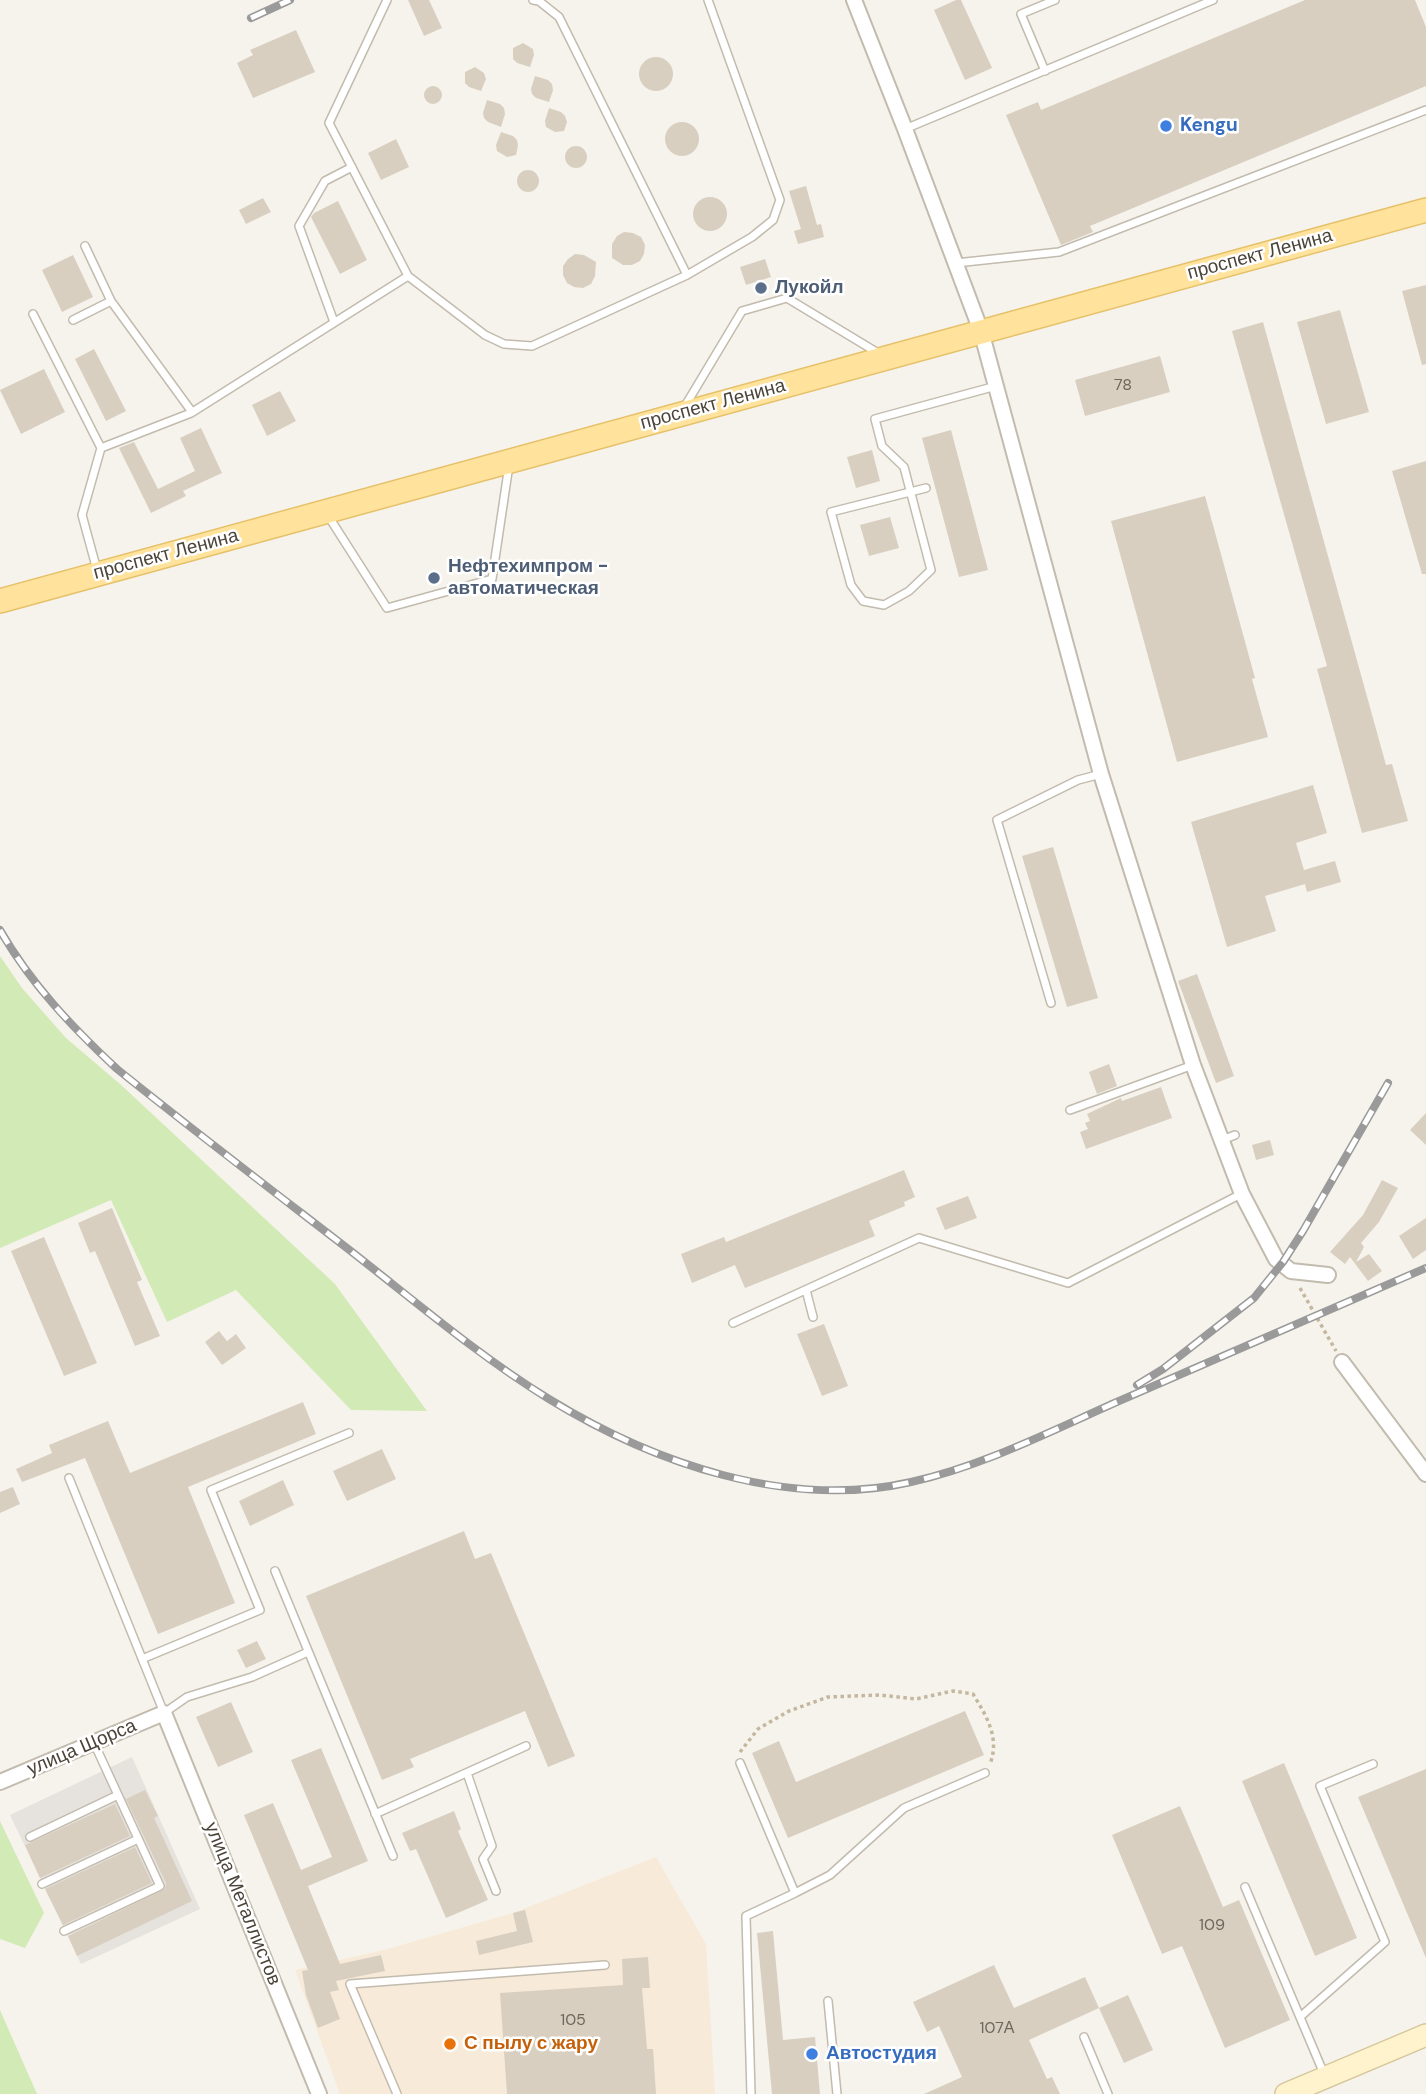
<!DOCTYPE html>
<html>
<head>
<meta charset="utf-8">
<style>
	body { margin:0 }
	canvas { display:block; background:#f6f3ec }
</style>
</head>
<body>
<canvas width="1426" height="2094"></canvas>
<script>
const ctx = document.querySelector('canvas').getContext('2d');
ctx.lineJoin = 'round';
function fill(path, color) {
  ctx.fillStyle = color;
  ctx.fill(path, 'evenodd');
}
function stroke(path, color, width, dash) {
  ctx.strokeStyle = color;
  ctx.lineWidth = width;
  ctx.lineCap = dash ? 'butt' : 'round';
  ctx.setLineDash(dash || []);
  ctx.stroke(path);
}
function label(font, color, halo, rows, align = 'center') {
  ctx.font = font + ' "DM Sans",sans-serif';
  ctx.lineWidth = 5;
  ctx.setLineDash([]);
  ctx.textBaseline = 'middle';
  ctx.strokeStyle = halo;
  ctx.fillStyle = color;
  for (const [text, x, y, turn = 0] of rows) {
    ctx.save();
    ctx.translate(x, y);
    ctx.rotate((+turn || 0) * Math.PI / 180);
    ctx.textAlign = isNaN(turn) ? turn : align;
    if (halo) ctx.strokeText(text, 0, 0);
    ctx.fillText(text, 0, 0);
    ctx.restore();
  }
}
fill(new Path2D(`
	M656 1857 706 1944 715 2094H340L295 1970 384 1950 513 1913Z`), '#f7ead8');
fill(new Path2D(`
	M132 1757 200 1909 81 1964 10 1815Z`), '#e6e2dd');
fill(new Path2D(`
	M0 956 22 988 66 1038 120 1084 335 1284 427 1411 351 1410 236 1290 167 1322 111 1200 0 1248Z
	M0 1821 44 1913 25 1948 0 1939Z
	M0 2010 37 2094H0Z`), '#d2eab5');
fill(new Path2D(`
	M408 0H429L442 28 424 36Z
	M956 0H961L992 68 965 80 934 10Z
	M1305 0H1415L1426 27V86L1090 226 1093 232 1061 245 1006 115 1038 102 1041 110Z
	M296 30 315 72 253 98 237 63 253 55 250 50Z
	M523 43 533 49 534 55 530 67 517 63 513 59V48Z
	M639 74a17 17 0 1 1 34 0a17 17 0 1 1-34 0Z
	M475 67 484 73 486 79 481 91 469 87 465 83V72Z
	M535 76 548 80 552 84 553 90 549 102 536 98 532 94 531 89Z
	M424 95a9 9 0 1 1 18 0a9 9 0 1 1-18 0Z
	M487 100 500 104 504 108 505 114 501 127 488 122 484 118 483 113Z
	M549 108 561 112 565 116 567 122 564 131 555 132 546 127 545 121Z
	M665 139a17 17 0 1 1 34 0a17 17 0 1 1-34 0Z
	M501 132 513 136 517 140 518 146 516 155 507 157 497 151 496 145Z
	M396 139 409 167 381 180 368 153Z
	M565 157a11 11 0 1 1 22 0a11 11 0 1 1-22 0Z
	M517 181a11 11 0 1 1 22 0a11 11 0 1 1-22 0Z
	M806 186 817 225 821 224 824 237 798 244 794 231 801 229 789 191Z
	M693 214a17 17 0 1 1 34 0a17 17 0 1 1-34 0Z
	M263 198 271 212 246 224 239 210Z
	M338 201 367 260 340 274 311 217 314 213Z
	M624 232 633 233 641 237 645 245 644 254 640 261 632 265H623L612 258V244L617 236Z
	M575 254 584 255 596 262 595 276 591 284 583 288 574 287 567 283 563 275V266L568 259Z
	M73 255 93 297 62 312 42 270Z
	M765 259 771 277 746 285 740 267Z
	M1426 285V364L1422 365 1402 291Z
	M1340 310 1369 412 1326 424 1297 322Z
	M1263 322 1386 765 1392 764 1408 821 1362 833 1317 669 1327 666 1232 331Z
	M94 349 126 411 106 421 75 359Z
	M1160 356 1170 392 1085 416 1075 380Z
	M44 369 65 412 21 434 0 390Z
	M280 391 296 421 267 436 252 405Z
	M201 428 222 473 183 491 186 496 151 513 119 448 134 442 158 489 195 471 180 438Z
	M951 430 988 570 959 577 922 438Z
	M872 450 880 481 856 488 847 457Z
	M1426 461V574H1422L1392 471Z
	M1205 496 1255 678 1252 679 1268 737 1177 762 1111 521Z
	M890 517 899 548 869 556 860 525Z
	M1313 785 1327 833 1296 843 1304 870 1335 861 1341 882 1307 892 1305 884 1265 896 1276 931 1227 947 1191 822Z
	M1053 847 1098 998 1067 1007 1022 856Z
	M1197 974 1234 1076 1216 1083 1178 981Z
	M1109 1064 1117 1086 1097 1094 1089 1072Z
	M1161 1087 1172 1118 1086 1149 1080 1132 1088 1129 1085 1123 1090 1121 1087 1114 1121 1098 1122 1101Z
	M1426 1113V1145L1410 1130Z
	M1270 1140 1274 1155 1256 1160 1252 1145Z
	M904 1170 915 1197 904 1202 905 1206 869 1221 875 1236 745 1288 735 1265 692 1283 681 1254 724 1237 726 1242Z
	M1382 1180 1398 1188 1379 1222 1361 1243 1364 1247 1356 1262 1369 1254 1382 1271 1368 1281 1350 1257 1345 1264 1330 1252 1363 1215Z
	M968 1196 977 1218 945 1230 936 1208Z
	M112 1208 142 1280 137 1282 160 1336 135 1346 95 1251 90 1253 78 1223Z
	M1426 1218V1250L1413 1259 1399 1236Z
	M44 1237 97 1363 64 1376 11 1251Z
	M824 1324 848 1386 822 1396 797 1334Z
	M219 1331 227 1341 236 1334 246 1348 222 1365 205 1342Z
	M303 1402 316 1434 188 1487 235 1603 158 1634 85 1458 22 1482 16 1469 52 1453 49 1445 108 1421 130 1473Z
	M382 1449 396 1479 347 1501 333 1471Z
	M283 1480 294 1505 250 1526 239 1501Z
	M13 1487 20 1504 0 1513V1492Z
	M464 1531 475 1559 491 1553 575 1756 548 1767 525 1711 410 1759 414 1767 382 1780 306 1596Z
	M257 1641 266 1659 246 1668 237 1650Z
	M231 1702 253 1752 218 1767 196 1717Z
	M965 1711 984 1755 788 1838 752 1753 779 1741 796 1782Z
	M321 1748 368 1861 308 1886 340 1964 381 1955 385 1971 336 1981 339 1990 330 1992 340 2019 318 2028 306 1995 302 1971 308 1970 244 1815 273 1803 301 1870 332 1857 291 1760Z
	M1284 1763 1357 1938 1315 1956 1242 1781Z
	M1426 1769V1958L1358 1797Z
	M145 1790 158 1816 154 1818 192 1901 77 1956 68 1936 165 1889 166 1883 126 1799Z
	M115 1804 130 1836 40 1878 25 1845Z
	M1180 1806 1223 1907 1239 1900 1290 2020 1225 2048 1182 1946 1162 1954 1112 1835Z
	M454 1811 461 1829 458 1831 488 1900 446 1918 416 1849 410 1851 402 1833Z
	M135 1847 152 1883 63 1925 45 1889Z
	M525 1910 533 1942 479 1955 476 1941 517 1931 513 1913Z
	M773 1931 783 2040 815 2037 820 2094H772L757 1933Z
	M648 1957 650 1988H642L647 2049H653L656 2094H507L500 1993 623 1985 622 1959Z
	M994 1965 1014 2008 1085 1977 1099 2008 1029 2040 1047 2079 1052 2077 1060 2094H924L962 2077 939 2026 927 2032 913 2002Z
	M1128 1995 1153 2050 1124 2063 1099 2008Z`), '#d8cfc1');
const service = new Path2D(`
	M387 0 329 123 408 276 485 335 504 344 532 346 687 275 752 237 773 220 780 200 708 0
	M533 0 539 1 559 17 687 275
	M1045 71 1021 14 1055 0
	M905 129 1213 0
	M85 246 111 301 192 412
	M956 263 1059 252 1426 110
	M33 314 101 448
	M73 320 111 301
	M334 322 299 226 325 181 352 167
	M685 406 742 311 787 298 878 353
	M926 488 831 512 851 585 863 601 884 605 909 591 931 570 904 467 882 446 875 419 996 386
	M327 514 387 608 492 579 509 465
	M97 570 82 515 101 448 191 413 408 276
	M1051 1003 997 820 1078 780 1101 774
	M1070 1110 1193 1065
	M1222 1140 1235 1135
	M806 1290 813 1317
	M733 1323 919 1238 1068 1283 1241 1194
	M69 1478 164 1713 187 1697 252 1677 308 1652
	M275 1571 393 1856
	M142 1659 260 1610 211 1490 349 1433
	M740 1763 795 1893 746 1916 751 2094
	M467 1773 492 1846 483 1859 496 1891
	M375 1814 526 1746
	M30 1837 118 1795
	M42 1884 138 1839
	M1245 1887 1324 2074
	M795 1893 830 1875 904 1808 985 1773
	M64 1931 160 1886 94 1743
	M828 2001 837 2094
	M1300 2017 1385 1942 1320 1786 1373 1764
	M1084 2037 1108 2094
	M397 2094 350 1984 605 1965`);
const minor = new Path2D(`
	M854 0 905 129 981 331 1101 774 1193 1065 1242 1194 1276 1259 1291 1271 1328 1275
	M1342 1362 1426 1474
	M0 1782 164 1713 319 2094`);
const secondary = new Path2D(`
	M1286 2094 1426 2035`);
const primary = new Path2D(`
	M0 601 1426 210`);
stroke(service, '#c2bbae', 10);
stroke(minor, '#c2bbae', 18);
stroke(secondary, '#d6c79b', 24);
stroke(primary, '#e6c16a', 26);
stroke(new Path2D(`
	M1300 1288 1336 1351
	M740 1752 758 1729 789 1711 828 1697 880 1695 916 1699 953 1691 973 1694C987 1717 1000 1738 990 1764`), '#c4b79f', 3.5, [3.5, 3.5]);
stroke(service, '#fff', 7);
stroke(minor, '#fff', 14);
stroke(secondary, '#fff3cd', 21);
stroke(primary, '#ffe39c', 23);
const rail = new Path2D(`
	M251 18 290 0
	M0 930C31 984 72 1027 117 1069 194 1131 273 1191 352 1252 416 1302 479 1356 549 1399 653 1463 788 1510 911 1482 983 1466 1051 1431 1119 1401 1221 1357 1324 1312 1426 1268
	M1137 1385 1163 1369 1254 1298 1283 1262 1303 1231 1388 1083`);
stroke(rail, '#9a9a9a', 8);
stroke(rail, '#fff', 5, [16]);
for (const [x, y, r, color] of [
	[1166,126,7,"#3f7fe0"],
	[761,288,7,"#5c6f8a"],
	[434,578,7,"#5c6f8a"],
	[450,2044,7,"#e8710a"],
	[812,2054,7,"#3f7fe0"]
]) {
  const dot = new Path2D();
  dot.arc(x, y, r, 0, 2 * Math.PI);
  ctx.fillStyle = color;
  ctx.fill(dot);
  stroke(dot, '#fff', 2.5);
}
label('16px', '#6e675b', null, [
	["78",1123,386],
	["109",1212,1926],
	["105",573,2021],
	["107А",997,2029]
]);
label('bold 19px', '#366cbe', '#fff', [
	["Kengu",1180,126],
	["Автостудия",826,2054]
], 'left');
label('19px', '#4b4439', '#fff', [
	["проспект Ленина",1260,255,-15],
	["проспект Ленина",713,405,-15],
	["проспект Ленина",166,555,-15],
	["улица Щорса",82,1748,-23],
	["улица Металлистов",242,1904,68]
]);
label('bold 19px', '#4e5e75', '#fff', [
	["Лукойл",775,288],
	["Нефтехимпром -",448,567],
	["автоматическая",448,589]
], 'left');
label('bold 19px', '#c56008', '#fff', [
	["С пылу с жару",464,2044]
], 'left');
</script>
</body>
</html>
